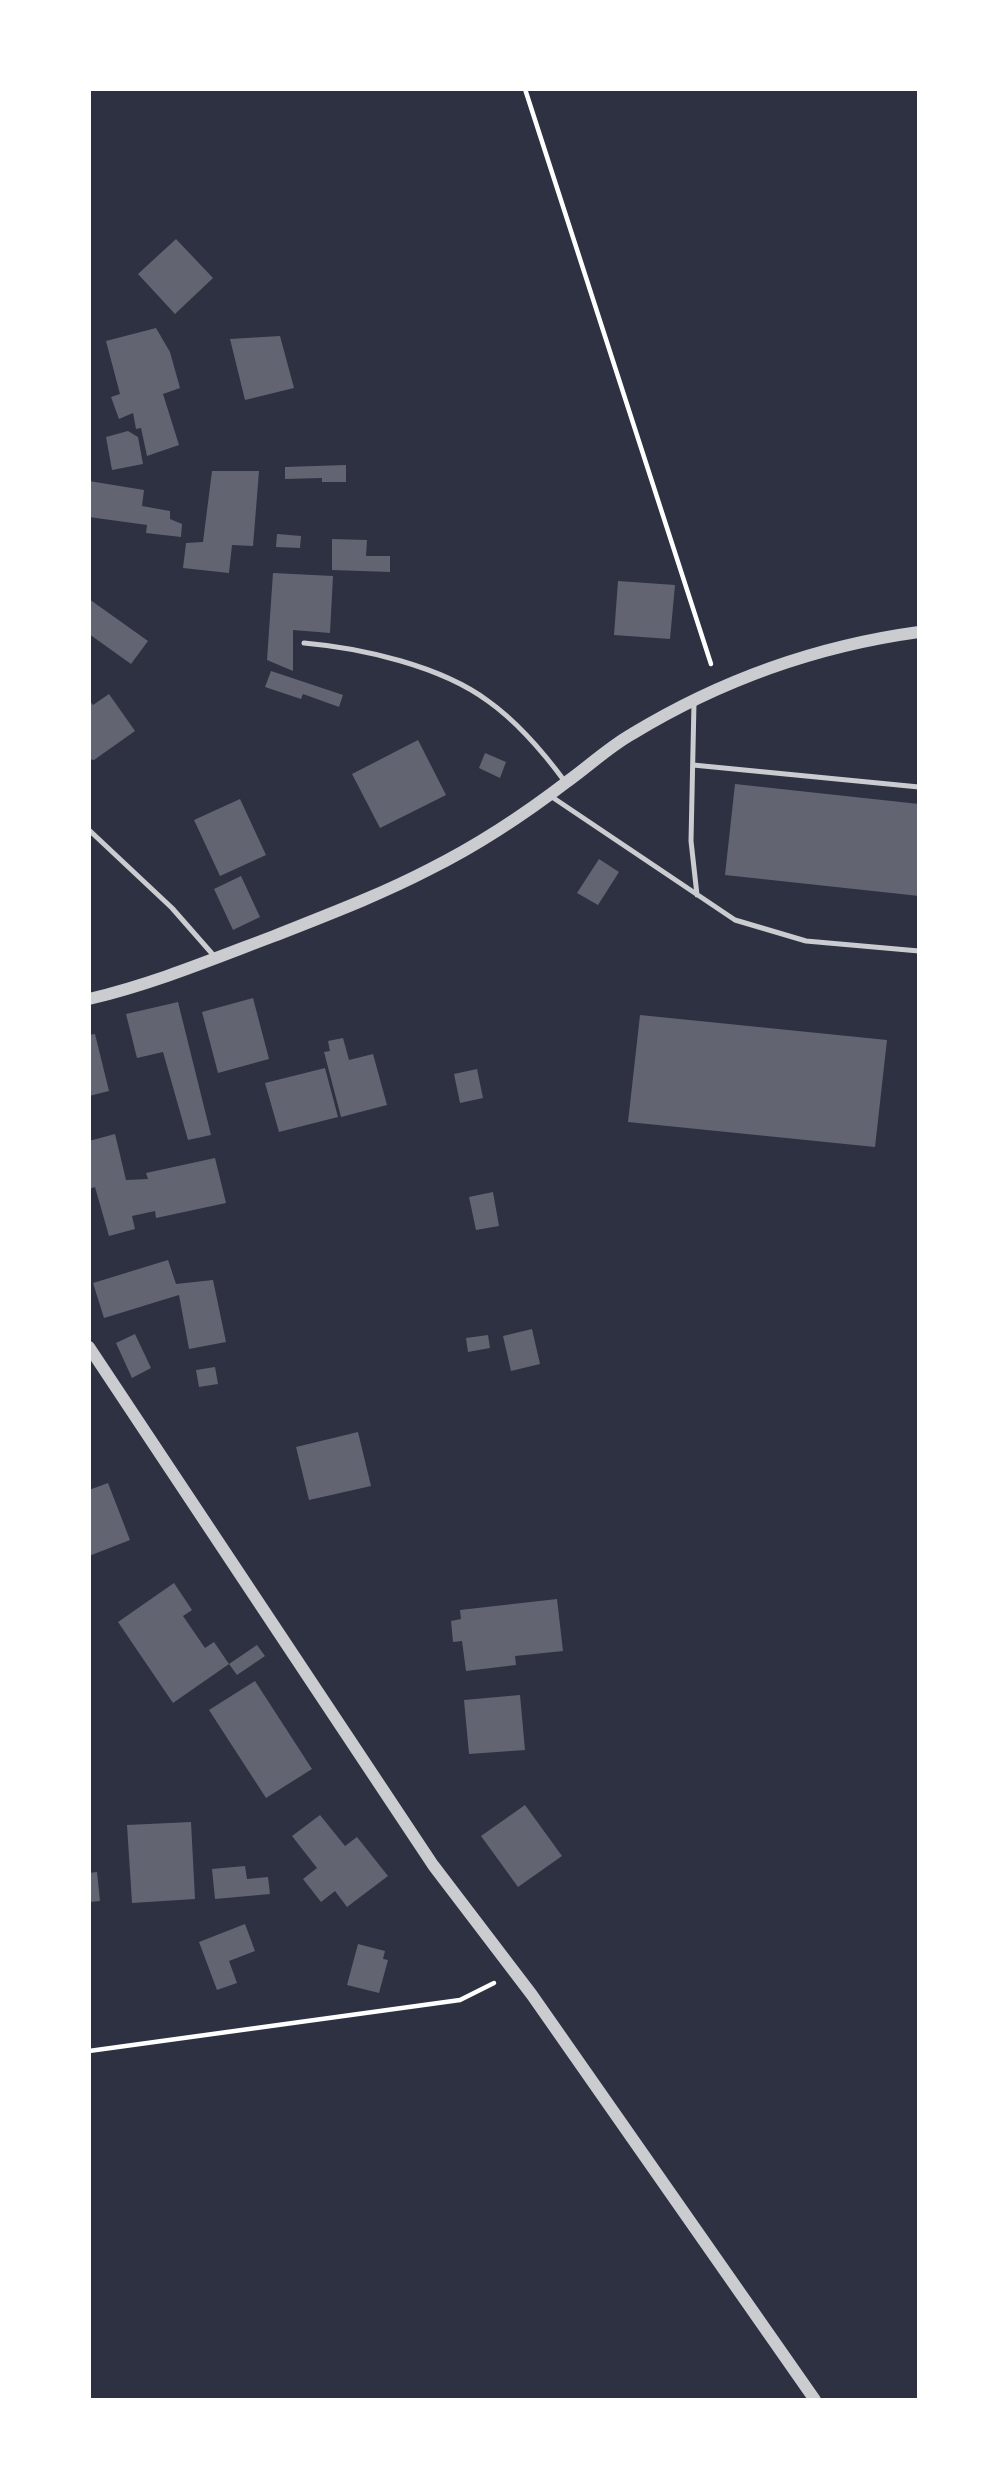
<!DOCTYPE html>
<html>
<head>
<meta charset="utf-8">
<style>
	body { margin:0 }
	#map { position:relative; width:1008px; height:2489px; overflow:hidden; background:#2d3142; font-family:"Crimson Pro",serif }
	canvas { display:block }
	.frame { position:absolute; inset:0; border:91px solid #fff; pointer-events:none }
</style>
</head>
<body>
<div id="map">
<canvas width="1008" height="2489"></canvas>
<div class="frame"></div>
</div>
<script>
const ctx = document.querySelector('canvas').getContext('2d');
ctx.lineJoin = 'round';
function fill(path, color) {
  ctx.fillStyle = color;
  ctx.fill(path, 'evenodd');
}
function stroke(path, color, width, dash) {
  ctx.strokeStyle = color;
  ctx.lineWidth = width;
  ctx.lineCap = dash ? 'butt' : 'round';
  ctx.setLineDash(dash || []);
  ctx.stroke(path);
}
fill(new Path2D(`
	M176 239 213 278 175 314 138 274Z
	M156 328 170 352 180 388 163 394 179 445 147 456 141 428 136 429 133 413 119 419 111 397 120 394 106 341Z
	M280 336 294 388 245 400 230 339Z
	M128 431 138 437 143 464 112 470 106 437Z
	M346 465V482H322V478L285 479V467Z
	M212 471H259L253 546 232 545 229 573 183 568 186 543 203 542Z
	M89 481 144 490 142 506 170 511V519L182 524 181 537 146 533 147 525 89 517Z
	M277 534 301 536 300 548 276 547Z
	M332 539 367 540 366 556H390V572L332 570Z
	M273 573 333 576 330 633 293 630V671L267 660Z
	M618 581 675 585 670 639 614 635Z
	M89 599 148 641 131 664 89 634Z
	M271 671 343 695 339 707 303 694 301 699 265 687Z
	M109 694 135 731 94 760 89 759V700L93 705Z
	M418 740 446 795 380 828 352 774Z
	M485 753 506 762 500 778 479 768Z
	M735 784 919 804V896L725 875Z
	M240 799 266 855 220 876 194 820Z
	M599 859 619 872 598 905 577 893Z
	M241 876 260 917 233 930 214 889Z
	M253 998 269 1059 218 1073 202 1012Z
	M178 1002 211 1135 188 1140 163 1052 137 1058 126 1014Z
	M640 1015 887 1040 875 1147 628 1122Z
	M95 1034 109 1091 89 1096V1035Z
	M343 1038 349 1060 373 1054 387 1105 341 1117 324 1052 330 1051 328 1041Z
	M325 1068 338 1117 279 1132 265 1083Z
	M477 1069 483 1098 460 1103 454 1074Z
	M115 1134 126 1180 148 1179 146 1173 215 1158 226 1203 156 1218 155 1211 132 1216 135 1229 109 1236 95 1187 89 1189V1141Z
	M493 1192 499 1226 476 1230 469 1197Z
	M168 1260 176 1284 213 1280 226 1342 189 1349 179 1295 104 1318 93 1283Z
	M532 1329 540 1364 511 1371 503 1336Z
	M135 1334 151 1368 132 1378 116 1343Z
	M488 1335 490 1348 468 1352 466 1338Z
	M215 1367 218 1384 199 1387 196 1370Z
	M358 1432 371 1486 309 1500 296 1447Z
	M108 1483 130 1540 89 1556V1490Z
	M174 1583 192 1610 183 1616 205 1648 214 1642 229 1664 173 1703 118 1622Z
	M557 1599 563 1651 515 1656 516 1665 466 1671 462 1641 453 1642 451 1621 461 1619 460 1610Z
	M257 1645 265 1656 237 1675 229 1664Z
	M255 1681 312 1769 266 1798 209 1710Z
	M520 1695 525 1750 469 1754 464 1700Z
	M525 1805 562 1856 518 1887 481 1836Z
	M320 1815 345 1846 357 1837 388 1876 347 1907 335 1891 321 1902 303 1879 317 1868 292 1836Z
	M191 1822 195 1899 132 1903 127 1825Z
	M245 1866 247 1879 268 1877 270 1894 215 1899 212 1869Z
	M97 1872 100 1901 89 1902V1873Z
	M245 1924 255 1951 229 1961 237 1983 217 1990 199 1942Z
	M358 1944 385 1951 383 1959 388 1960 379 1993 347 1985Z`), '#626471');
stroke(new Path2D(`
	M525 89 711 664
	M89 2051 460 2000 494 1983`), '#fff', 4.5);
stroke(new Path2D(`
	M304 643C362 648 441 666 488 701 519 723 544 753 566 783
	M694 703 691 841 697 895
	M693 765 919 787
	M549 795 735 920 806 941 919 951
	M89 830 172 908 215 957`), '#caccd0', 5);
stroke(new Path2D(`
	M89 999C153 984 213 959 274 936 327 915 380 895 430 869 478 845 525 814 568 781 589 766 609 747 632 734 721 680 816 646 919 632
	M89 1347 433 1865 532 1995 815 2400`), '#caccd0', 12);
</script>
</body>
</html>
